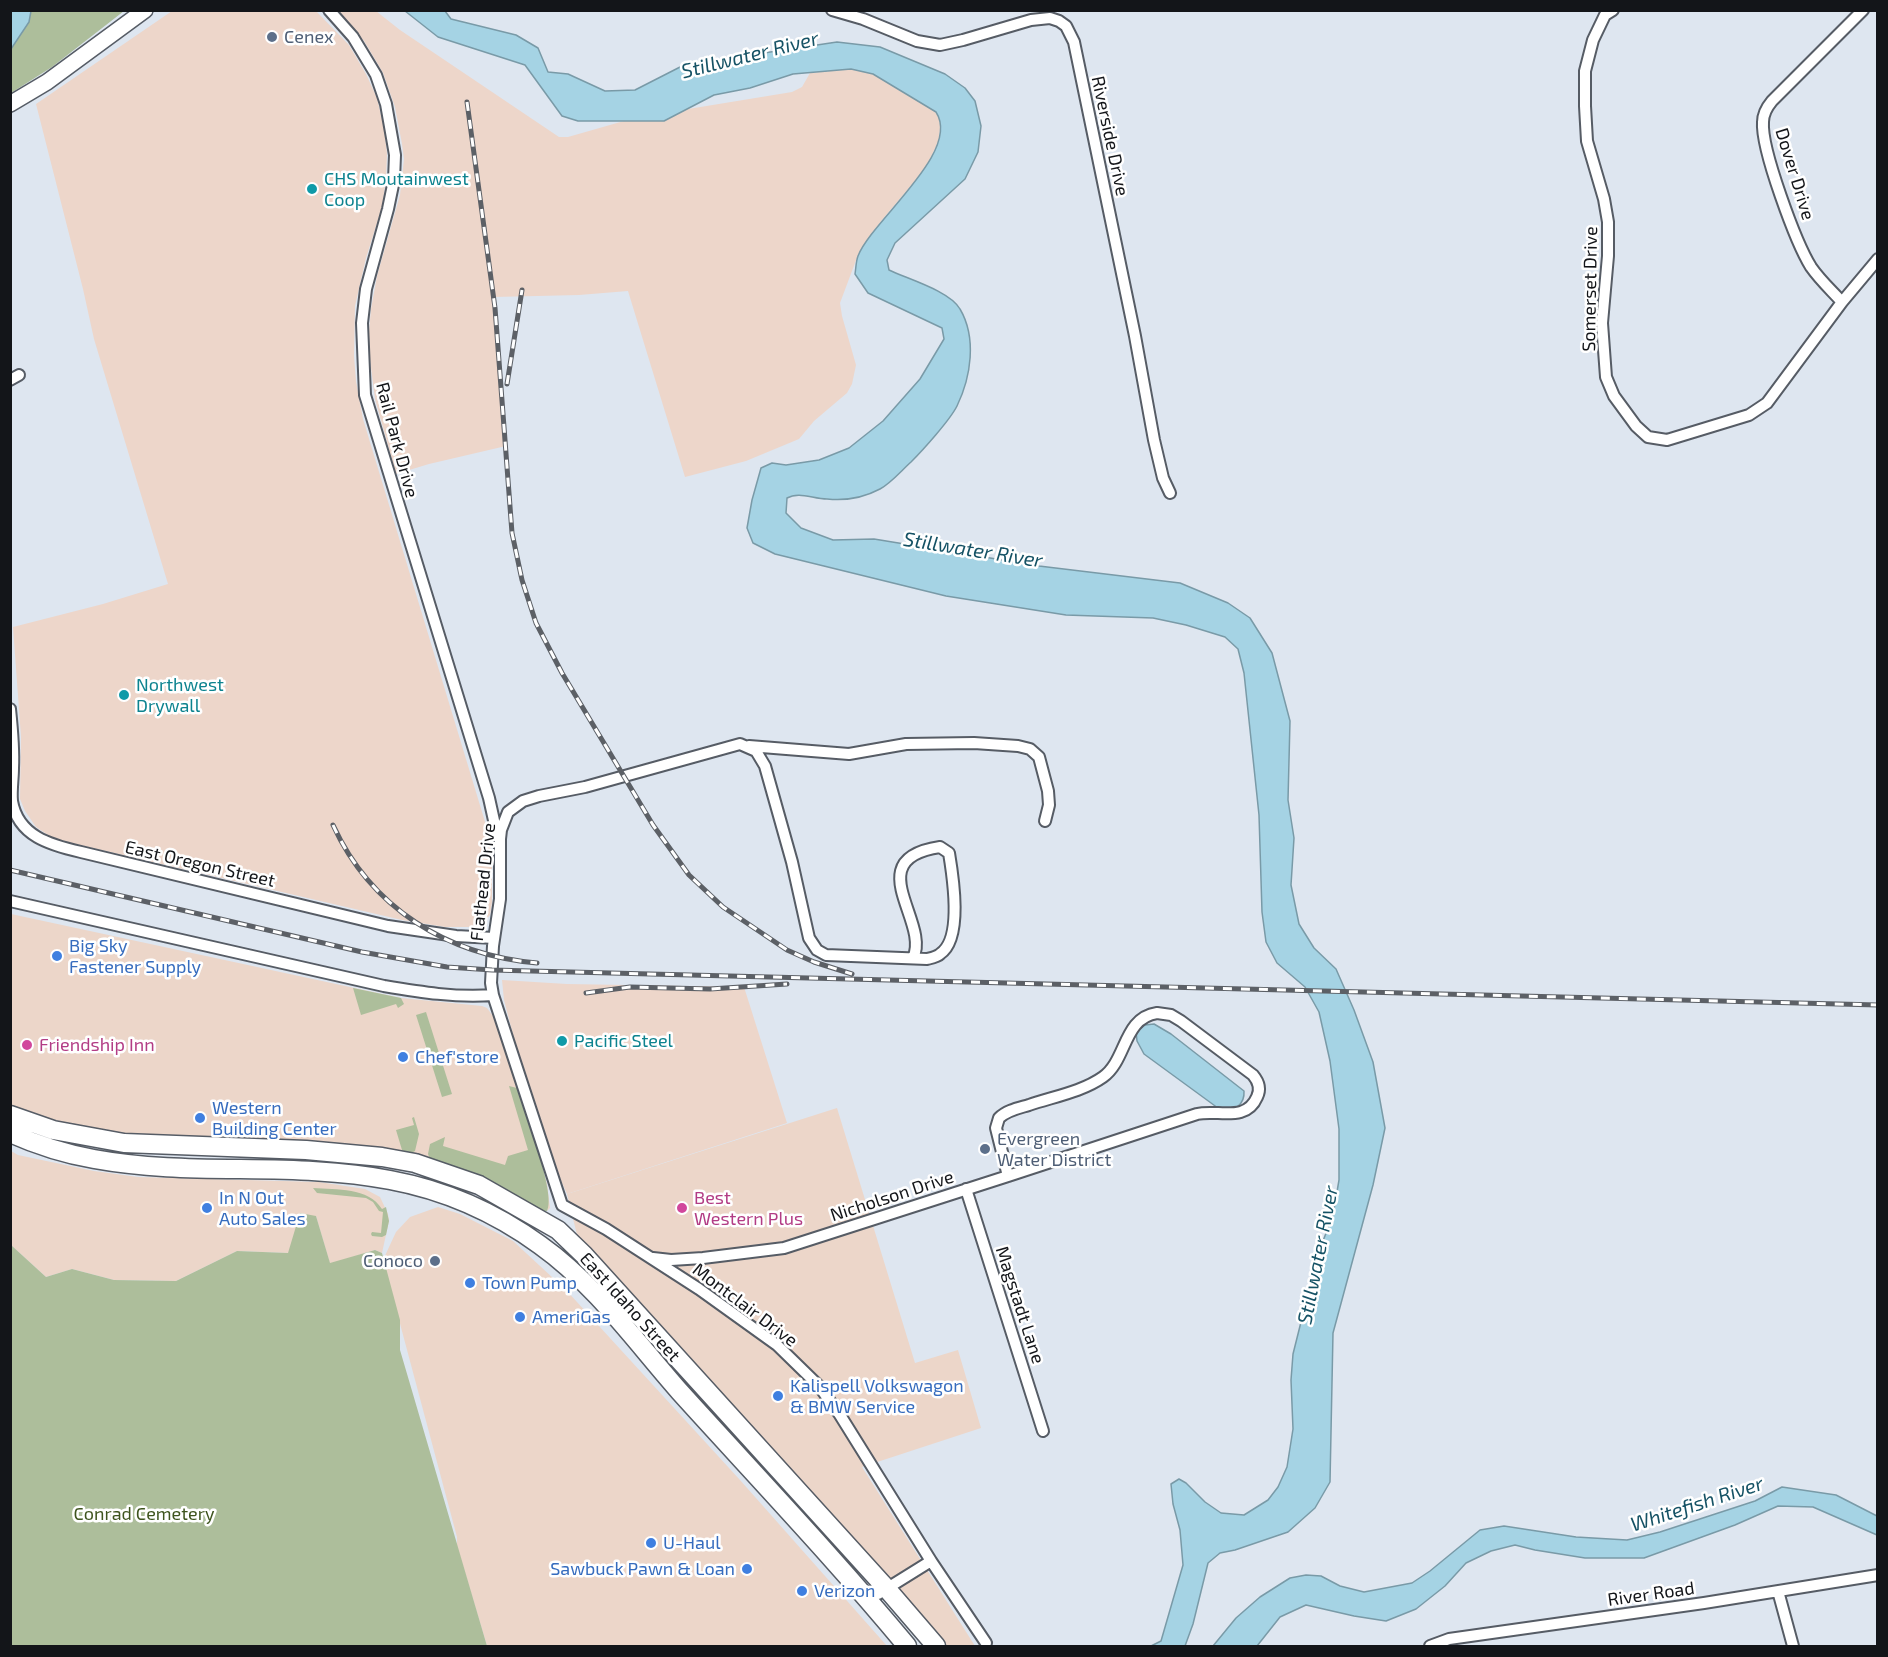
<!DOCTYPE html>
<html>
<head>
<meta charset="utf-8">
<style>
	body { margin:0 }
	#map { position:relative; width:1888px; height:1657px; overflow:hidden; background:#dee6f0; font-family:"Exo 2",sans-serif }
	canvas { display:block }
	.frame { position:absolute; inset:0; border:12px solid #131519; pointer-events:none }
</style>
</head>
<body>
<div id="map">
<canvas width="1888" height="1657"></canvas>
<div class="frame"></div>
</div>
<script>
const ctx = document.querySelector('canvas').getContext('2d');
ctx.lineJoin = 'round';
function fill(path, color) {
  ctx.fillStyle = color;
  ctx.fill(path, 'evenodd');
}
function stroke(path, color, width, dash) {
  ctx.strokeStyle = color;
  ctx.lineWidth = width;
  ctx.lineCap = dash ? 'butt' : 'round';
  ctx.setLineDash(dash || []);
  ctx.stroke(path);
}
function label(font, color, halo, rows, align = 'center') {
  ctx.font = font + ' "Exo 2",sans-serif';
  ctx.lineWidth = 5;
  ctx.setLineDash([]);
  ctx.textBaseline = 'middle';
  ctx.strokeStyle = halo;
  ctx.fillStyle = color;
  for (const [text, x, y, turn = 0] of rows) {
    ctx.save();
    ctx.translate(x, y);
    ctx.rotate((+turn || 0) * Math.PI / 180);
    ctx.textAlign = isNaN(turn) ? turn : align;
    if (halo) ctx.strokeText(text, 0, 0);
    ctx.fillText(text, 0, 0);
    ctx.restore();
  }
}
fill(new Path2D(`
	M11 914 401 998 482 1006 487 1008 496 1020 547 1184 550 1208 547 1211H540L509 1191 477 1176 410 1154 376 1147 317 1143 134 1140 16 1110 11 1107Z
	M837 1108 915 1363 958 1350 981 1428 862 1467 975 1646H944L577 1235 567 1194Z
	M11 1151 18 1155 94 1171 138 1177 319 1182 365 1189 380 1197 388 1214 389 1221 382 1253 375 1250 330 1264 316 1216 288 1253 237 1251 176 1281 114 1280 72 1269 46 1277 11 1245Z
	M438 1207 460 1214 513 1241 566 1290 740 1480 887 1646H487L457 1546V1537L383 1260 396 1232 410 1217Z`), '#ecd6c9');
fill(new Path2D(`
	M172 11H316L349 45 366 74 377 98 384 128 387 154 386 179 382 207 366 258 355 306 354 356 356 381 363 419 489 835 492 864V902L490 915 484 922 475 927H445L402 920 67 842 51 837 36 827 25 811 20 799 21 737 13 627 103 604 168 584 94 339 83 289 36 104Z
	M337 11H376L400 30 559 137H568L624 121 676 111 792 92 802 87 810 73 851 69 873 74 936 112 941 119 939 140 926 168 882 220 858 255 840 303 842 316 856 365 852 384 847 393 814 421 799 439 746 461 685 477 628 291 579 295 494 297 506 446 429 464 396 474 375 399 370 360 369 332 371 309 377 276 400 195 404 159 402 144 395 107 383 73 364 41Z
	M502 980 567 984 744 987 787 1123 567 1194 558 1174 516 1046 504 1000Z`), '#edd6ca');
fill(new Path2D(`
	M11 11H124L52 67 11 93Z
	M353 988 401 998 404 1004 398 1008 396 1004 361 1015Z
	M426 1012 452 1094 442 1097 416 1015Z
	M509 1086 517 1088C524 1109 557 1195 547 1211 538 1212 530 1204 522 1199 493 1182 462 1171 430 1159L428 1154 430 1144 445 1137 443 1146 505 1165 508 1156 528 1150Z
	M414 1117 419 1134 415 1151 409 1154 402 1150 396 1130 414 1125 412 1118Z
	M313 1188C337 1190 368 1187 382 1209L386 1207 389 1221 386 1235 382 1237 372 1236 371 1234 372 1232 381 1233 383 1212 379 1211 373 1202 366 1198 317 1193Z
	M300 1213 316 1216 330 1263 375 1250 382 1253 400 1320V1350L487 1646H11V1245L46 1277 72 1269 114 1280 176 1281 237 1251 288 1253Z`), '#adbe9b');
const water = new Path2D(`
	M11 10 31 11 29 22 11 49Z
	M405 11H445L451 19 516 35 538 48 548 72 568 74 605 91 635 90 684 65 837 42 880 47 945 74 965 88 975 101 981 126 978 152 965 179 895 243 887 260 889 270C908 279 950 291 960 309 977 338 971 377 957 406 950 420 923 450 911 462 901 471 891 483 880 489 863 498 845 501 827 499 813 499 799 491 787 498L786 513 801 528 833 540 874 539 1039 566 1180 583 1228 603 1250 618 1272 653 1290 721 1288 800 1294 838 1291 885 1299 924 1314 948 1336 969 1354 1010 1373 1062 1385 1128 1373 1185 1333 1333 1330 1482 1315 1508 1288 1532 1235 1550 1220 1553 1208 1563 1193 1624 1185 1646H1151L1161 1641 1183 1565 1180 1530 1173 1504 1171 1484 1179 1479 1186 1483 1205 1502 1221 1513 1244 1515 1268 1500 1278 1487 1287 1467 1293 1429 1291 1380 1293 1354 1318 1254 1333 1215 1339 1180V1129L1330 1061 1319 1012 1305 987 1277 963 1266 942 1262 912 1259 815 1244 673 1238 649 1225 637 1186 625 1153 618 1066 615 946 596 775 554 753 543 747 528 752 500 761 468 772 463 786 465 819 460 849 448 883 421 920 379 944 339 942 328 868 293 855 274C856 268 856 261 858 256 872 220 962 152 936 112L873 74 851 69 793 74 750 88 714 95 664 121H578L562 116 525 65 438 37Z
	M1154 1024 1171 1034 1244 1091C1245 1105 1234 1111 1222 1111L1144 1054 1137 1041 1136 1032 1145 1025Z
	M1782 1487 1836 1495 1877 1516V1535L1813 1507 1778 1506 1735 1525 1644 1558H1585L1535 1550 1515 1545 1491 1551 1466 1563 1445 1586 1416 1609 1386 1621 1354 1616 1306 1605 1280 1617 1257 1646H1213L1236 1618 1260 1597 1290 1578 1306 1575 1321 1576 1340 1586 1364 1592 1412 1583 1430 1571 1480 1530 1504 1526 1576 1537 1627 1540 1660 1532 1755 1501Z`);
fill(water, '#a5d3e4');
stroke(water, '#799aa7', 1.5);
const minor = new Path2D(`
	M329 10 353 37 376 75 386 104 395 155 394 180 388 209 366 289 362 323 365 395 489 798 497 834
	M832 10 863 19 917 41 940 45 963 40 1031 20 1050 18 1059 21 1066 26 1074 42 1135 336 1154 440 1163 478 1170 493
	M1613 10 1605 15 1593 40 1585 71V106L1587 141 1604 199 1608 222V256L1602 323 1606 377 1614 396 1636 426 1648 437 1667 440 1749 415 1767 403 1842 302 1878 259
	M1842 302C1831 290 1820 280 1811 267 1796 243 1761 149 1763 122 1763 113 1767 107 1772 101L1863 10
	M10 380 19 375
	M10 709C12 728 14 749 13 768 13 779 11 790 12 801 18 836 50 845 81 852L388 926 456 936 494 938
	M749 746 849 754 906 744 974 743 1018 746 1030 749 1039 757 1048 791 1049 805 1045 821
	M10 901 384 986C420 992 456 998 493 995
	M913 958C931 922 858 859 940 847L949 853C953 877 963 939 940 954 937 957 931 958 927 959L826 955 817 950 809 938 792 862 765 766 756 751 740 744 585 787 539 796 523 801 508 812 501 830 500 839V899L493 946 491 983 493 995 562 1205 606 1229 699 1289 777 1345 819 1386 840 1415 931 1561 986 1643
	M1157 1013 1171 1015 1181 1021 1253 1075C1258 1081 1261 1089 1257 1097 1246 1123 1217 1109 1197 1114L1008 1176 996 1128 999 1118C1007 1110 1019 1108 1029 1105 1052 1097 1082 1092 1103 1077 1127 1060 1123 1018 1157 1013Z
	M966 1189 1043 1431
	M653 1258 671 1260 703 1258 784 1248 1008 1176
	M1778 1591 1793 1646
	M878 1594 931 1561
	M1430 1646 1449 1639 1704 1603 1878 1575`);
const secondary = new Path2D(`
	M10 104 47 82 145 10`);
const trunk = new Path2D(`
	M10 1115 53 1130 124 1143 306 1150 382 1157 415 1163 479 1185 558 1230 584 1255 887 1589 936 1646
	M10 1133C37 1145 65 1154 94 1159 192 1177 293 1161 390 1180 444 1190 496 1213 540 1245 595 1284 636 1342 680 1392 756 1476 835 1559 907 1646`);
stroke(minor, '#565c65', 14);
stroke(secondary, '#565c65', 18);
stroke(trunk, '#565c65', 21);
stroke(minor, '#fff', 10);
stroke(secondary, '#fff', 15);
stroke(trunk, '#fff', 18);
const rail = new Path2D(`
	M467 102 495 308 512 533 522 580 536 623 562 673 653 825 689 875 723 907 787 950 814 962 852 974
	M507 384 522 290
	M333 825C371 908 447 955 537 963
	M10 870 362 952 447 967 492 970 1878 1005
	M586 993 630 987 710 989 787 984`);
stroke(rail, '#5c6066', 5);
stroke(rail, '#fff', 3, [9]);
for (const [x, y, r, color] of [
	[272,37,6,"#5c6f8a"],
	[312,189,6,"#0f9aa8"],
	[124,695,6,"#0f9aa8"],
	[57,956,6,"#3f7fe0"],
	[562,1041,6,"#0f9aa8"],
	[27,1045,6,"#d1479c"],
	[403,1057,6,"#3f7fe0"],
	[200,1118,6,"#3f7fe0"],
	[985,1149,6,"#5c6f8a"],
	[207,1208,6,"#3f7fe0"],
	[682,1208,6,"#d1479c"],
	[435,1261,6,"#5c6f8a"],
	[470,1283,6,"#3f7fe0"],
	[520,1317,6,"#3f7fe0"],
	[778,1396,6,"#3f7fe0"],
	[651,1543,6,"#3f7fe0"],
	[747,1569,6,"#3f7fe0"],
	[802,1591,6,"#3f7fe0"]
]) {
  const dot = new Path2D();
  dot.arc(x, y, r, 0, 2 * Math.PI);
  ctx.fillStyle = color;
  ctx.fill(dot);
  stroke(dot, '#fff', 2);
}
label('18px', '#4e5e75', '#fff', [
	["Cenex",284,37],
	["Evergreen",997,1139],
	["Water District",997,1160],
	["Conoco",423,1261,"right"]
], 'left');
label('18px', '#131519', '#fff', [
	["Riverside Drive",1110,136,78],
	["Dover Drive",1795,174,73],
	["Somerset Drive",1590,289,-89],
	["Rail Park Drive",397,440,75],
	["East Oregon Street",200,864,13],
	["Flathead Drive",483,882,-84],
	["Nicholson Drive",892,1196,-18],
	["Montclair Drive",745,1305,37],
	["Magstadt Lane",1020,1305,72],
	["East Idaho Street",630,1307,48],
	["River Road",1651,1594,-8]
]);
label('18px', '#0d838f', '#fff', [
	["CHS Moutainwest",324,179],
	["Coop",324,200],
	["Northwest",136,685],
	["Drywall",136,706],
	["Pacific Steel",574,1041]
], 'left');
label('18px', '#366cbe', '#fff', [
	["Big Sky",69,946],
	["Fastener Supply",69,967],
	["Chef'store",415,1057],
	["Western",212,1108],
	["Building Center",212,1129],
	["In N Out",219,1198],
	["Auto Sales",219,1219],
	["Town Pump",482,1283],
	["AmeriGas",532,1317],
	["Kalispell Volkswagon",790,1386],
	["& BMW Service",790,1407],
	["U-Haul",663,1543],
	["Sawbuck Pawn & Loan",735,1569,"right"],
	["Verizon",814,1591]
], 'left');
label('18px', '#b23c85', '#fff', [
	["Friendship Inn",39,1045],
	["Best",694,1198],
	["Western Plus",694,1219]
], 'left');
label('18px', '#3e541e', '#fff', [
	["Conrad Cemetery",144,1514]
]);
label('italic 20px', '#155265', '#fff', [
	["Stillwater River",750,55,-14],
	["Stillwater River",973,550,9],
	["Stillwater River",1318,1255,-79],
	["Whitefish River",1697,1504,-18]
]);
</script>
</body>
</html>
